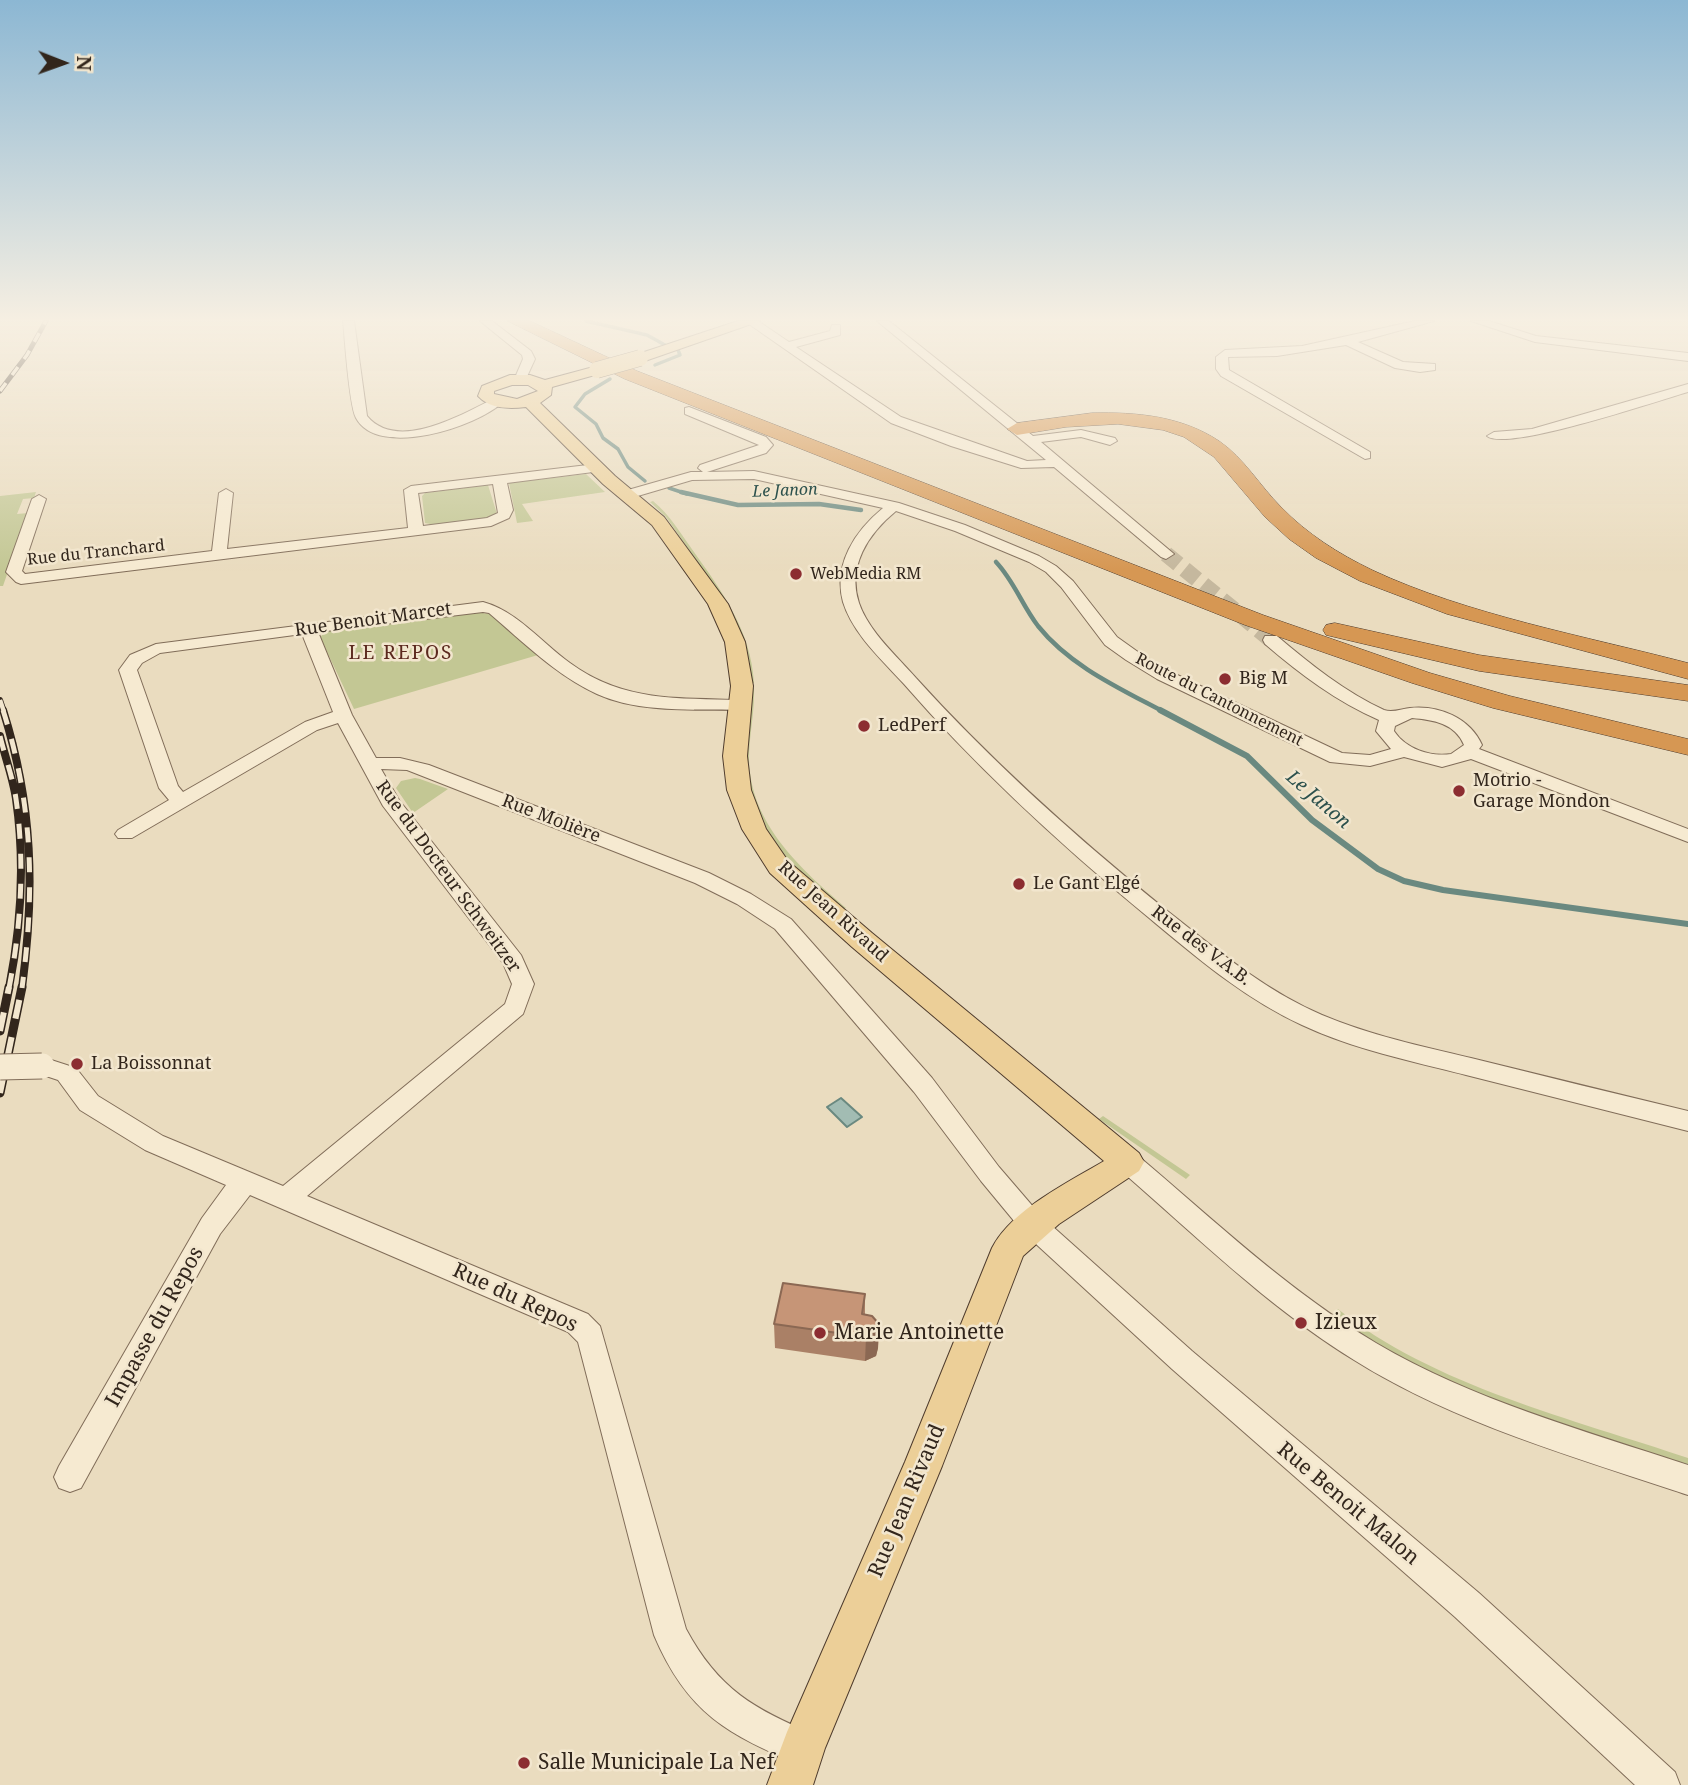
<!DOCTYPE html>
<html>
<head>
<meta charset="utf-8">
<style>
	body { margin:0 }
	#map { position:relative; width:1688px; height:1785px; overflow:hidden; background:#eadcbf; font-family:"Noto Serif",serif }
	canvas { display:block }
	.north { position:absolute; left:28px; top:28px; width:70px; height:70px; -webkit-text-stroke:5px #f2e6ce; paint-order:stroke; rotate:91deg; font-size:19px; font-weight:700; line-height:28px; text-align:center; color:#32261c }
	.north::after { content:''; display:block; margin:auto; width:24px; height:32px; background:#32261c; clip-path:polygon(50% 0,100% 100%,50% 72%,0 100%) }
</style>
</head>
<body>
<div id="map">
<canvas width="1688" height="1785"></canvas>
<div class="north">N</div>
</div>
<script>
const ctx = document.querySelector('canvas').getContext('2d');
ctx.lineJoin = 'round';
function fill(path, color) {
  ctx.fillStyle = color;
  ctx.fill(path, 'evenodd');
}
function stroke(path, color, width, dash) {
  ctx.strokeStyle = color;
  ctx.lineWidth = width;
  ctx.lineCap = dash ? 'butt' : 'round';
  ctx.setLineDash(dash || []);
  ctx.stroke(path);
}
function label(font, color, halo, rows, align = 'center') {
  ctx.font = font + ' "Noto Serif",serif';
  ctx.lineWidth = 5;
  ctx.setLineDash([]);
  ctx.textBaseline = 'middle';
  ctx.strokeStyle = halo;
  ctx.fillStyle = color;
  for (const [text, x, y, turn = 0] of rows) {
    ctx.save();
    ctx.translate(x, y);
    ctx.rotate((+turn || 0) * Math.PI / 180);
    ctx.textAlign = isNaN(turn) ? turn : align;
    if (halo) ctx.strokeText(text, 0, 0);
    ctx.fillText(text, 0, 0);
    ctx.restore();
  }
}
fill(new Path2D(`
	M586 474 605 492 522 504 533 521 517 523 509 483Z
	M488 485 497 514 490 519 435 525 425 523 422 496 425 493Z
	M36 492 34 498 23 499 17 514 28 513 3 586H0V496Z
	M653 501C670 515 681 534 694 552 723 593 751 631 754 683H750L721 596 666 517 650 502Z
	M466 611 490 614 538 655 354 709 320 637 327 631Z
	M750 688H754V694C754 716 749 737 749 759 750 824 801 869 846 908L841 910 793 867 765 828 746 776Z
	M415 778 420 779 448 789 413 813 396 788 401 781Z
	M1103 1116 1190 1175 1186 1179 1099 1119Z
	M1338 1309C1431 1385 1576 1420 1688 1458V1468C1574 1428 1428 1392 1334 1313Z`), '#c3c794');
const water = new Path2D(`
	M841 1098 862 1117 847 1127 827 1107Z`);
fill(water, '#a2bcb3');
stroke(water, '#6a8980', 2);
stroke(new Path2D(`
	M586 321 647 335 665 345
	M655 365 680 355 678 350
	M610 379 585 394 575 407 596 424 603 438 618 449 628 467 645 481
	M669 488 687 494`), '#6a8980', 3.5);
stroke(new Path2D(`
	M681 492 738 505 819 504 861 510
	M996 562C1014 581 1022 605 1038 626 1070 666 1119 688 1164 712`), '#6a8980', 4.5);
stroke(new Path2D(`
	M1160 710 1247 756 1312 820 1378 869 1404 881 1443 890 1688 924`), '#6a8980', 6);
stroke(new Path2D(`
	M1166 554 1271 640`), '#c5b89e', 16, [16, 8]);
const minor = new Path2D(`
	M343 321H354L367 416C397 452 459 416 493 399L497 398 503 402C477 427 378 459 356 418 349 405 345 340 343 321Z
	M480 321H492L531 351 535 359 524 383 514 380 523 359 522 355Z
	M758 321 789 342 830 331 832 325H840V335L796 347 901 417 1027 461 1046 460 877 321H889L1033 436 1081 430 1115 438 1117 441 1110 445 1081 437 1041 442 1174 554 1166 559 1161 557 1054 467 1021 468 951 446 891 423 746 322Z
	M1415 321H1434L1358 342 1403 362 1435 364V370L1420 372 1395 368 1346 345 1277 356 1228 357 1229 370 1370 452V458L1365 459 1221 376 1216 369V357L1225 350 1302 346Z
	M1471 321H1489L1536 336 1688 353V361L1535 342Z
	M1688 384V392C1657 401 1507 452 1487 436L1494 432 1532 429Z
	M689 407 766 437 773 445 766 453 707 472 754 471 899 503 965 525 1039 556 1056 566 1073 581 1117 637 1138 652 1169 671 1342 753 1370 755 1391 749 1376 731 1379 720C1337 702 1300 674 1265 644L1263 640 1265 636H1277C1310 664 1345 692 1384 710 1393 713 1401 709 1410 708 1439 705 1470 718 1482 745L1479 749 1688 829V842L1471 759 1442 767 1404 757 1370 766 1330 762 1157 679 1126 660 1105 645 1061 587 1046 572 1029 562 955 531 896 511C868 534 847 566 859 603 869 632 897 656 916 678 992 762 1077 838 1165 909 1214 948 1264 990 1322 1015 1369 1035 1421 1046 1471 1058 1544 1076 1616 1094 1688 1111V1131C1614 1112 1540 1094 1466 1075 1411 1061 1353 1049 1302 1025 1245 999 1196 957 1148 917 1061 845 978 769 904 684 882 660 853 634 843 602 833 564 855 531 883 508L754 479 692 480 631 498H621V492L691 472H703L698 468 700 465 759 445 685 414V408ZM1412 718C1433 720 1455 723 1464 745L1451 754C1430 757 1406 749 1394 731L1395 726Z
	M596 464 601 465V471L507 483 513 510 509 518 491 526 21 584 16 582 6 572 32 499 39 495 46 499 22 571 25 574 212 551 219 493 226 489 233 493 227 549 408 528 404 490 411 486ZM493 484 498 513 487 518 423 526 418 493Z
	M483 602C517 611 542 643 570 663 623 702 678 698 740 700L749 705 740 710C695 709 638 713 597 694 556 675 523 642 489 613L483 612 318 632 352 715 376 758H400L429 765 709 873 751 894 791 919 932 1078 999 1167 1042 1217 1192 1351 1479 1593 1675 1772 1680 1785H1635L1455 1617 1172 1369 1024 1233 981 1181 914 1092 775 929 737 904 695 883 407 770 381 769 399 800 521 955 534 984 523 1014 307 1196 588 1314 600 1326 686 1629C718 1689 755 1710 816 1735L821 1748 816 1761 803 1766C728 1735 687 1713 654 1635L578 1342 568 1332 250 1195 220 1234 81 1488 70 1492 59 1488 54 1477 59 1466 202 1218 226 1185 145 1150 80 1110 58 1080 34 1072 30 1066 34 1060 42 1057 76 1068 98 1096 163 1136 283 1186 505 1004 512 984 503 963 383 806 338 723 317 730 132 838H118L115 834 118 830 169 800 159 788 119 670 130 655 156 644ZM302 634 333 712 305 722 183 792 178 786 137 670 142 663 160 653Z
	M1128 1152 1137 1155C1214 1220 1288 1291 1376 1343 1473 1400 1582 1430 1688 1465V1495C1575 1457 1456 1424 1354 1360 1268 1307 1195 1235 1119 1169L1115 1162 1119 1155Z`);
const major = new Path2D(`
	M738 321H760L645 361 640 362 633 358 635 355Z
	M597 366 602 367 604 370 602 373 552 387 551 395 540 403 615 476 664 517 728 604 745 642 753 686 747 756 751 790 766 829 788 861 872 933 1139 1153 1144 1162 1139 1171 1059 1224 1023 1256 942 1466 825 1748 813 1785H767L787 1732 905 1462 992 1248C1011 1210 1069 1182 1104 1161L852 947 770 873 742 829 727 790 723 756 731 686 725 642 708 604 652 525 603 484 526 407C509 409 490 409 478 396L482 386 510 375H530L545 380ZM512 385H528L538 391 517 399 494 394V391Z`);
const highway = new Path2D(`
	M508 321H530L637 371 1263 615 1430 673 1510 696 1688 739V755L1493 708 1412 683 1245 625 625 379Z
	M1092 413C1137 412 1181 416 1219 441 1244 458 1260 486 1281 507 1307 534 1339 554 1372 570 1468 615 1585 636 1688 663V679L1447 614 1360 581 1316 558 1289 539 1265 517 1214 457 1184 437 1163 430 1118 424 1066 427 1017 435 1007 429 1017 423Z
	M1335 623 1479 655 1688 685V701L1479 671 1326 635 1323 630 1326 625Z`);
stroke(minor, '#816d59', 2);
stroke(major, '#4f3c2d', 2);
stroke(highway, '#4f3c2d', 1);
fill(minor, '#f6ead1');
fill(major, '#eccf98');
fill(highway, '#d69753');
const railFar3 = new Path2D(`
	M0 391 27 355 46 321`);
const railFar2 = new Path2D(`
	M0 700 4 712`);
const railFar1 = new Path2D(`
	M3 710C33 805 35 890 22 988
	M0 736C5 757 13 778 16 799 25 862 21 927 9 988`);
const rail = new Path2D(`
	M0 1031 9 987
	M0 1093 22 987`);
stroke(railFar3, '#32261c', 5);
stroke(railFar2, '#32261c', 6);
stroke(railFar1, '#32261c', 8);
stroke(rail, '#32261c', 9);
stroke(railFar3, '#f2e6ce', 3.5, [10]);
stroke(railFar2, '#f2e6ce', 4.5, [12]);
stroke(railFar1, '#f2e6ce', 5, [15]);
stroke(rail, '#f2e6ce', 6, [19]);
const minorBridge = new Path2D(`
	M0 1067 42 1066`);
const majorBridge = new Path2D(`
	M597 370 640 358`);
stroke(minorBridge, '#816d59', 27, []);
stroke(majorBridge, '#4f3c2d', 17, []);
stroke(minorBridge, '#f6ead1', 25);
stroke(majorBridge, '#eccf98', 16);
fill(new Path2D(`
	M865 1294V1314L879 1324 878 1348 876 1356 865 1361 775 1348 774 1324Z`), '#aa8066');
fill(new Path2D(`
	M879 1324 878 1348 876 1356 865 1361 866 1337Z`), '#8b6853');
const building = new Path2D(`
	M783 1283 865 1294 862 1314 872 1316 879 1324 877 1332 866 1337 774 1324Z`);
fill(building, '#c69577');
stroke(building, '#8b6853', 2);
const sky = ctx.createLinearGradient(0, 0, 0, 571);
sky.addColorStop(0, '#8cb7d3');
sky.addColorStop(0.56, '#f6efe2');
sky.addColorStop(1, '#f6efe200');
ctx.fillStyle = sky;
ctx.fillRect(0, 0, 1688, 571);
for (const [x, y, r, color] of [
	[796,574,7,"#8c2d31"],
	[1225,679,7,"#8c2d31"],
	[864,726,7,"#8c2d31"],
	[1459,791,7,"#8c2d31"],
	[1019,884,7,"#8c2d31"],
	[77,1064,7,"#8c2d31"],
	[1301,1323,7,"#8c2d31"],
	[820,1333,7,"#8c2d31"],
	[524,1763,7,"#8c2d31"]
]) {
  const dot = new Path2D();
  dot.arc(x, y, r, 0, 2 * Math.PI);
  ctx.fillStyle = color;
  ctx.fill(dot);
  stroke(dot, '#f2e6ce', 2.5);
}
label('italic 16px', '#2c514d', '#f2e6ce', [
	["Le Janon",785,491,-2]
]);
label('16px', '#32261c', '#f2e6ce', [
	["Rue du Tranchard",96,553,-6],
	["Route du Cantonnement",1219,700,27]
]);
label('16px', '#32261c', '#f2e6ce', [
	["WebMedia RM",810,574]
], 'left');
label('18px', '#32261c', '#f2e6ce', [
	["Rue Benoit Marcet",373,620,-8],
	["Rue Molière",551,819,21],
	["Rue du Docteur Schweitzer",448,877,54],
	["Rue Jean Rivaud",833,912,42],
	["Rue des V.A.B.",1201,946,37]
]);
label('18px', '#32261c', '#f2e6ce', [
	["Big M",1239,679],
	["LedPerf",878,726],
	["Motrio -",1473,781],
	["Garage Mondon",1473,802],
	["Le Gant Elgé",1033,884],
	["La Boissonnat",91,1064]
], 'left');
ctx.letterSpacing = '2px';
label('19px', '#5b291e', '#f2e6ce', [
	["LE REPOS",401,654]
]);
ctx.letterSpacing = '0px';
label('italic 19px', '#2c514d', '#f2e6ce', [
	["Le Janon",1318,800,41]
]);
label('21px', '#32261c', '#f2e6ce', [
	["Rue du Repos",515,1298,25],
	["Impasse du Repos",155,1327,-61],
	["Rue Jean Rivaud",907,1501,-67],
	["Rue Benoit Malon",1348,1504,40]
]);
label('21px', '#32261c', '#f2e6ce', [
	["Izieux",1315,1323],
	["Marie Antoinette",834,1333],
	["Salle Municipale La Nef",538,1763]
], 'left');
</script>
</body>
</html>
